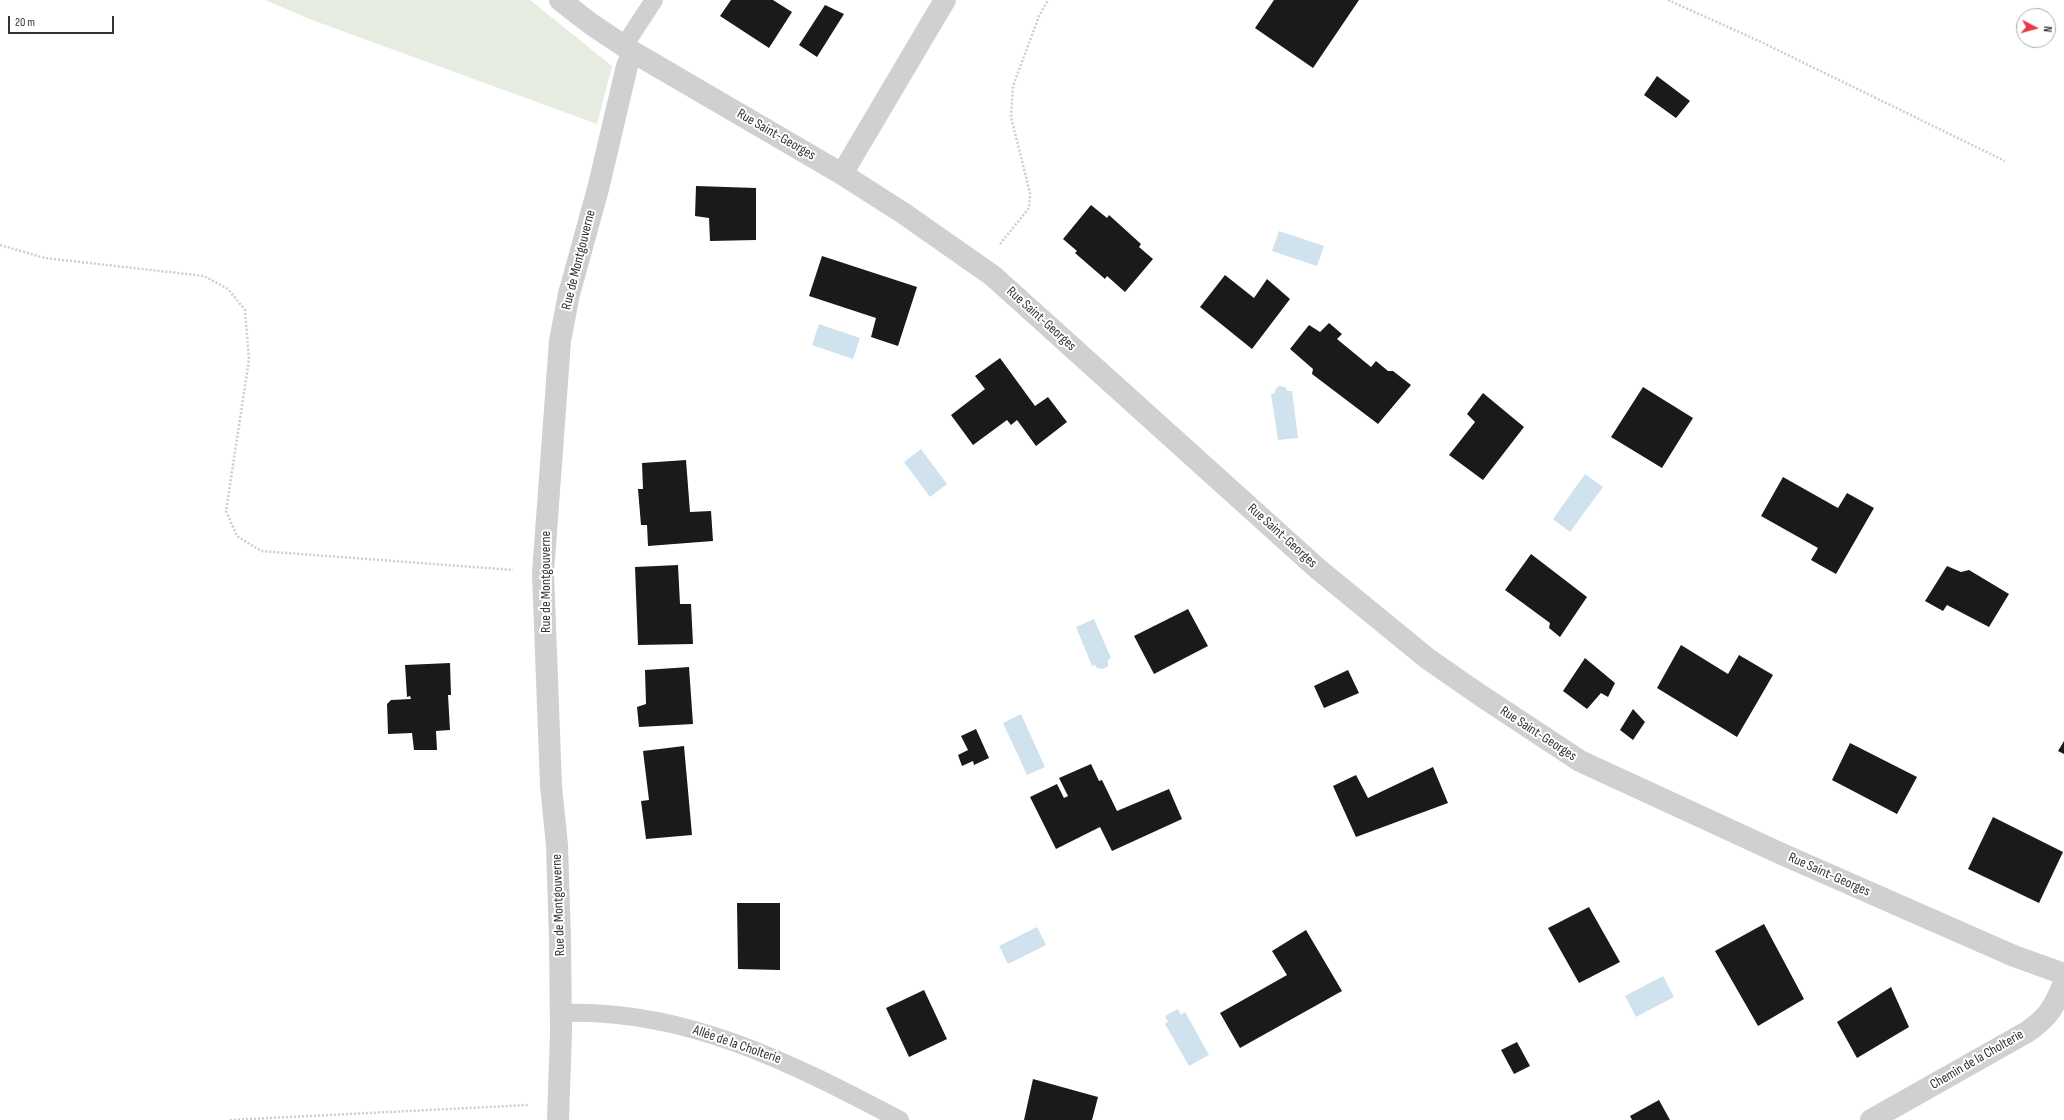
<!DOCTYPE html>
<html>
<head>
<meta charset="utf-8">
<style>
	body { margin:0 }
	#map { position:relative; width:2064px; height:1120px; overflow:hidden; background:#fff; font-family:"Sofia Sans Condensed",sans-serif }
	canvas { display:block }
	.north { position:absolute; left:2016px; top:8px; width:40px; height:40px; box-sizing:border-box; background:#fff; border:1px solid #adadad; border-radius:50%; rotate:96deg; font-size:11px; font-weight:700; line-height:16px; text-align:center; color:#333 }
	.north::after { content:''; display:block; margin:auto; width:14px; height:18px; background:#e63946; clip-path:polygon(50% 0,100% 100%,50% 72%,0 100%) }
	.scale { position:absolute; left:8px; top:16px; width:106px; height:18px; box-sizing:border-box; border:2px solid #333; border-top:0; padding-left:5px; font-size:12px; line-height:14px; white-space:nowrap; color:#333; -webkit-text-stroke:3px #fff; paint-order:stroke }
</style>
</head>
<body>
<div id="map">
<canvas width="2064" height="1120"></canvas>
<div class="north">N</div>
<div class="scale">20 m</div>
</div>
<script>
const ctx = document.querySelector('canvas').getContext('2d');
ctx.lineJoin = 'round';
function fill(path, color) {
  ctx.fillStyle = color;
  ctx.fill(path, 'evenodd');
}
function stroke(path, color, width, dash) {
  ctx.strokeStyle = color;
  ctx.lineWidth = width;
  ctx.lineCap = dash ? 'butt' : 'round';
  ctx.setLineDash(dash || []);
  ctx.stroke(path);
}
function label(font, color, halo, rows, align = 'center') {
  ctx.font = font + ' "Sofia Sans Condensed",sans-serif';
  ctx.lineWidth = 4;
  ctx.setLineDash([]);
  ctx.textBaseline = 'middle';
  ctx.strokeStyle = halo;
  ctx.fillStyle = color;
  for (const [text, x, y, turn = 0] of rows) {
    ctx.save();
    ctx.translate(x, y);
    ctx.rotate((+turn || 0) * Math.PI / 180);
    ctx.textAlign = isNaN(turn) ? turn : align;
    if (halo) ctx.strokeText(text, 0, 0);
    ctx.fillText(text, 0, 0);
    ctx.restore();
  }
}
fill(new Path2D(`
	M265 0H530L612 66 597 124 312 20Z`), '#e6ecdf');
fill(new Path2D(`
	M1279 231 1324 246 1317 266 1272 251Z
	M819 324 860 338 853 359 812 345Z
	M1279 386 1285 387 1288 391H1292L1298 438 1278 440 1271 394 1275 393V390Z
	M921 449 947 484 930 497 904 462Z
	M1585 474 1603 487 1570 532 1553 519Z
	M1094 619 1111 658 1108 660V666L1103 669 1097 668 1095 665 1092 666 1076 627Z
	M1021 714 1045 767 1027 775 1003 723Z
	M1037 927 1046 945 1008 964 999 946Z
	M1663 976 1674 997 1636 1017 1625 996Z
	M1178 1009 1181 1015 1185 1012 1209 1055 1189 1066 1165 1024 1168 1022 1165 1016Z`), '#cfe2ee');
fill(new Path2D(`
	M731 0H773L792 12 769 48 720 16Z
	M1274 0H1359L1313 68 1255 28Z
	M825 5 844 14 817 57 799 45Z
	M1657 76 1690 101 1676 118 1644 95Z
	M696 186 756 188V240L710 241 709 218 695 216Z
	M1091 205 1107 218 1109 215 1141 244 1139 247 1153 259 1125 292 1107 276 1105 279 1075 253 1077 251 1063 239Z
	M822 256 917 287 898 346 871 337 876 318 809 296Z
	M1225 275 1254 298 1267 279 1290 299 1252 349 1200 307Z
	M1329 323 1342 334 1337 339 1371 367 1376 361 1388 371H1393L1411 385 1378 424 1312 374 1313 369 1290 349 1309 325 1320 332Z
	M1000 358 1035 406 1048 397 1067 422 1036 446 1017 420 1011 425 1007 420 973 445 951 415 985 389 975 376Z
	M1643 387 1693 418 1662 468 1611 437Z
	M1483 393 1524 427 1483 480 1449 455 1475 422 1467 414Z
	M686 460 690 512 711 511 713 541 648 546 647 525H641L638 489H643L642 463Z
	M1783 477 1838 508 1847 493 1874 508 1836 574 1811 560 1818 548 1761 516Z
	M1531 554 1587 597 1560 637 1549 628 1550 623 1505 590Z
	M678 565 680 604H691L693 644 638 645 635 567Z
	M1947 566 1961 572 1969 570 2009 594 1989 627 1947 605 1943 611 1925 601Z
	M1188 609 1208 646 1154 674 1134 636Z
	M1681 645 1728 674 1739 655 1773 675 1737 737 1657 688Z
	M1585 658 1615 683 1608 697 1601 693 1587 709 1563 691Z
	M450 663 451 695H448L450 730 436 731 437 750H414L412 733 388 734 387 704 391 700 411 699 410 696 407 697 405 665Z
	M689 667 693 724 639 727 637 707 646 704 645 670Z
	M1348 670 1359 693 1324 708 1314 686Z
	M1633 709 1645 722 1633 740 1620 730Z
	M976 729 989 758 974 765 973 761 962 766 958 755 968 750 961 736Z
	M2064 741V754L2058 751Z
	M1850 743 1917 777 1897 814 1832 780Z
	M684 746 692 835 646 839 641 801 649 800 643 751Z
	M1091 764 1099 781 1102 780 1117 811 1169 789 1182 819 1112 851 1100 827 1056 849 1030 797 1057 784 1064 798 1068 796 1059 778Z
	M1433 767 1448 803 1356 837 1333 786 1356 775 1368 798Z
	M1993 817 2063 852 2039 903 1968 869Z
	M737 903H780V970L738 969Z
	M1589 907 1620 962 1579 983 1548 928Z
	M1764 924 1804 999 1758 1026 1715 951Z
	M1306 930 1342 991 1240 1048 1220 1013 1287 975 1272 951Z
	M1891 987 1909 1027 1857 1058 1837 1022Z
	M924 990 947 1039 909 1057 886 1008Z
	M1517 1042 1530 1066 1514 1074 1501 1050Z
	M1033 1079 1098 1097 1092 1120H1024Z
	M1659 1100 1670 1120H1632L1630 1116Z`), '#1a1a1a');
stroke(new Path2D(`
	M1668 0 1759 41 2005 161
	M1000 244 1029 208 1030 193 1011 117 1013 86 1039 16 1048 0
	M0 245 45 258 204 276 228 289 245 310 249 360 226 511 237 536 261 551 513 570
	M230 1120 528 1105`), '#cdcdcd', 2.5, [2, 2]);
stroke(new Path2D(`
	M624 46 654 0
	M561 1013C686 1008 793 1064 900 1120`), '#d0d0d0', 18);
stroke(new Path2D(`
	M560 0 591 24 633 52 842 174 903 213 993 276 1318 569 1428 659 1480 695 1580 761 1784 855 2014 956 2064 974
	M842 174 945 0
	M558 1120 561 1032 560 939 557 845 551 786 543 573 560 341 569 294 598 189 627 66 633 52
	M1871 1120 2027 1032C2049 1017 2054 1007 2064 983`), '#d0d0d0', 22);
label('14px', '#333', '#fff', [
	["Rue Saint-Georges",776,135,30],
	["Rue de Montgouverne",579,260,-76],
	["Rue Saint-Georges",1041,319,42],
	["Rue Saint-Georges",1282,536,42],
	["Rue de Montgouverne",546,582,-90],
	["Rue Saint-Georges",1538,734,33],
	["Rue Saint-Georges",1829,875,24],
	["Rue de Montgouverne",559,905,-92],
	["Allée de la Cholterie",737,1045,19],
	["Chemin de la Cholterie",1977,1060,-30]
]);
</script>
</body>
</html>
